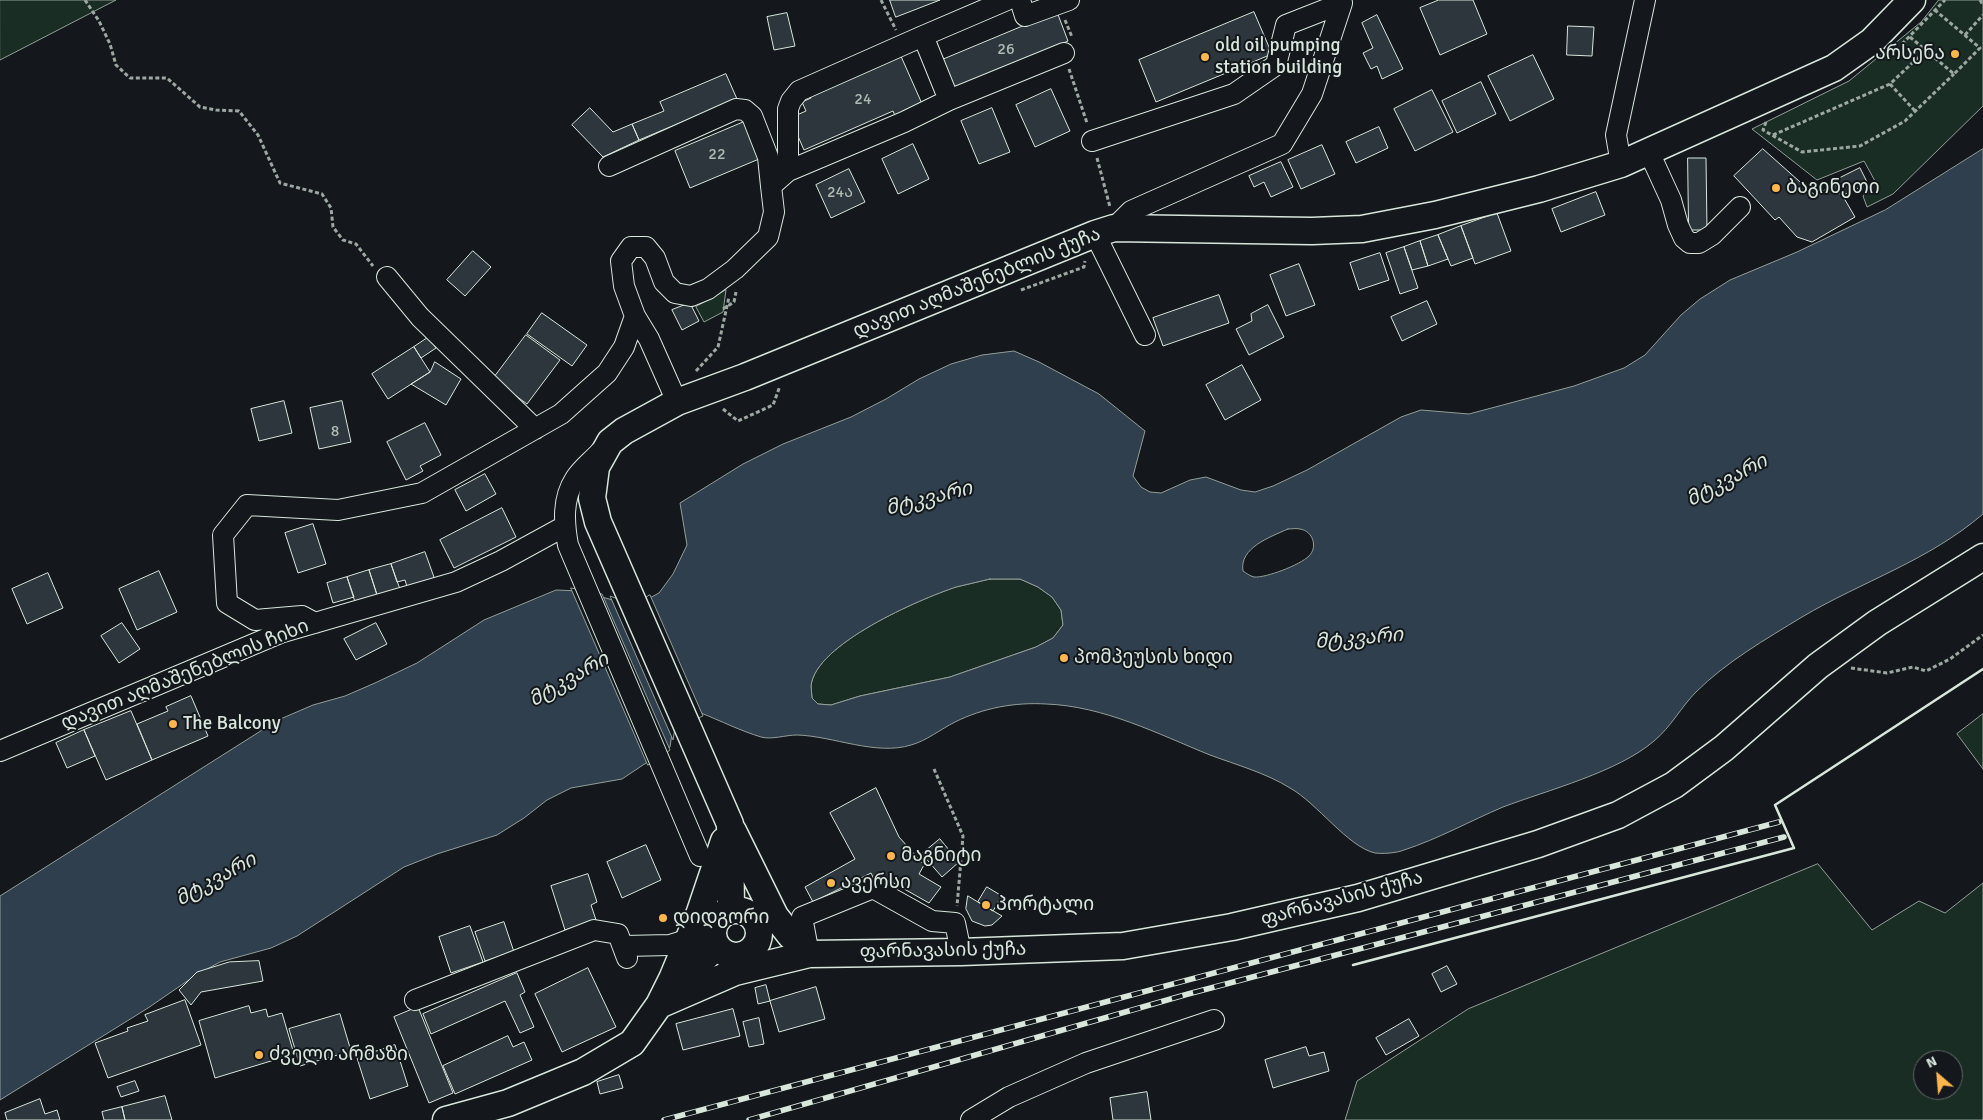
<!DOCTYPE html>
<html>
<head>
<meta charset="utf-8">
<style>
	body { margin:0 }
	#map { position:relative; width:1983px; height:1120px; overflow:hidden; background:#14181c; font-family:Signika,sans-serif }
	canvas { display:block }
	.north { position:absolute; left:1913px; top:1050px; width:50px; height:50px; box-sizing:border-box; background:#14181c; border:1px solid #626a69; border-radius:50%; rotate:333deg; font-size:14px; font-weight:700; line-height:20px; text-align:center; color:#d8e6dc }
	.north::after { content:''; display:block; margin:auto; width:18px; height:22px; background:#ffb74d; clip-path:polygon(50% 0,100% 100%,50% 72%,0 100%) }
</style>
</head>
<body>
<div id="map">
<canvas width="1983" height="1120"></canvas>
<div class="north">N</div>
</div>
<script>
const ctx = document.querySelector('canvas').getContext('2d');
ctx.lineJoin = 'round';
function fill(path, color) {
  ctx.fillStyle = color;
  ctx.fill(path, 'evenodd');
}
function stroke(path, color, width, dash) {
  ctx.strokeStyle = color;
  ctx.lineWidth = width;
  ctx.lineCap = dash ? 'butt' : 'round';
  ctx.setLineDash(dash || []);
  ctx.stroke(path);
}
function label(font, color, halo, rows, align = 'center') {
  ctx.font = font + ' Signika,"Noto Sans Georgian",sans-serif';
  ctx.lineWidth = 4;
  ctx.setLineDash([]);
  ctx.textBaseline = 'middle';
  ctx.strokeStyle = halo;
  ctx.fillStyle = color;
  for (const [text, x, y, turn = 0] of rows) {
    ctx.save();
    ctx.translate(x, y);
    ctx.rotate((+turn || 0) * Math.PI / 180);
    ctx.textAlign = isNaN(turn) ? turn : align;
    if (halo) ctx.strokeText(text, 0, 0);
    ctx.fillText(text, 0, 0);
    ctx.restore();
  }
}
const green = new Path2D(`
	M0 0H116L0 60Z
	M1939 0H1983V106L1893 194 1867 207 1863 196 1875 181 1864 161 1817 180 1752 129 1849 81 1921 22Z
	M726 290 723 312 704 322 696 307Z
	M990 579H1020L1038 587 1052 597 1061 610 1063 625 1053 638 1036 647 950 677 860 696 831 705 818 704 812 698C812 694 811 690 811 686 815 644 920 599 956 587 967 584 979 582 990 579Z
	M1983 714V769L1957 734Z
	M1818 864 1872 930 1919 901 1945 913 1983 883V1120H1345L1357 1081 1468 1009ZM1923 1060H1953V1090H1923Z`);
fill(green, '#1a2d24');
stroke(green, '#939e99', 1);
const water = new Path2D(`
	M1983 149V514C1928 561 1863 581 1802 617 1766 639 1726 662 1696 692 1681 707 1671 727 1654 741 1618 772 1548 790 1503 807 1470 821 1438 839 1404 850 1397 853 1383 854 1375 853 1348 847 1317 803 1290 788 1266 773 1237 765 1210 755 1158 734 1104 706 1046 704 1015 702 983 708 955 722 941 729 926 741 911 745 876 756 833 736 797 735 785 735 772 740 761 737 741 731 721 721 701 713L673 727 670 747 622 779 571 788 547 800 524 818 497 835 437 854 404 867 297 936 271 948 220 962 196 975 148 1008 0 1100V896L278 720 313 705 345 696 375 683 417 663 484 620 556 590 580 591 620 602 644 601 659 593 673 574 687 545 680 503 743 464 783 444 851 417 886 399 919 379 951 364 982 355 1014 351 1039 362 1099 394 1145 431 1133 476 1141 487 1150 492 1161 493 1190 480 1206 477 1241 490 1255 492 1273 486 1307 470 1401 417 1421 410 1469 414 1574 386 1624 368 1645 355 1681 315 1700 299 1730 280 1797 252 1885 210ZM1288 529C1292 529 1296 528 1300 529 1313 531 1318 547 1309 556 1300 565 1266 578 1254 577 1250 576 1246 573 1243 571 1239 548 1270 537 1288 529ZM990 579H1020L1038 587 1052 597 1061 610 1063 625 1053 638 1036 647 950 677 860 696 831 705 818 704 812 698C812 694 811 690 811 686 815 644 920 599 956 587 967 584 979 582 990 579Z`);
fill(water, '#2f3f4d');
stroke(water, '#939e99', 1);
const pier = new Path2D(`
	M571 588 602 594 670 750 648 765Z
	M650 595 703 716 675 728 673 740 610 596 621 600 643 599Z`);
fill(pier, '#14181c');
stroke(pier, '#939e99', 1);
const building = new Path2D(`
	M890 0H940L896 17Z
	M1439 0H1473L1487 34 1440 55 1420 8Z
	M1057 12 1068 41 952 90 942 60Z
	M1254 12 1272 54 1156 102 1139 60Z
	M787 13 795 46 774 50 767 17Z
	M1377 15 1403 69 1382 79 1377 66 1371 69 1363 53 1373 48 1362 23Z
	M1568 26 1594 27 1592 56 1567 55Z
	M900 54 923 106 896 118 893 111 804 150 790 118 806 111 802 102 811 98 809 93Z
	M1533 55 1554 99 1510 121 1488 76Z
	M726 74 737 99 639 140 632 124 664 111 660 102Z
	M1481 82 1496 114 1457 133 1442 101Z
	M1051 89 1070 131 1035 147 1016 105Z
	M1432 90 1453 132 1415 151 1394 109Z
	M590 108 613 132 632 124 639 140 603 157 572 125Z
	M992 108 1010 152 979 164 961 121Z
	M744 122 759 159 690 188 675 151Z
	M1379 127 1388 148 1356 163 1346 142Z
	M913 144 929 179 898 194 882 159Z
	M1322 145 1335 174 1301 189 1288 160Z
	M1763 149 1817 197 1834 181 1855 217 1812 242 1797 237 1779 217 1775 220 1734 176Z
	M1688 158H1706L1707 230H1689Z
	M1281 162 1293 187 1271 197 1264 182 1254 187 1249 176Z
	M1860 168 1868 184 1841 196 1834 181Z
	M849 169 865 202 831 218 816 185Z
	M1596 192 1605 215 1561 232 1552 209Z
	M1497 213 1511 251 1475 264 1461 226Z
	M1461 226 1473 258 1451 266 1438 235Z
	M1438 235 1448 259 1428 266 1420 241Z
	M1420 241 1428 266 1412 270 1404 247Z
	M1404 247 1418 288 1400 294 1386 253Z
	M473 251 491 267 465 296 447 280Z
	M1380 253 1389 280 1359 290 1350 263Z
	M1299 264 1315 305 1286 316 1270 275Z
	M1219 295 1229 323 1163 346 1153 318Z
	M1427 301 1437 324 1402 341 1391 317Z
	M690 303 699 321 682 330 672 310Z
	M1268 305 1284 337 1249 355 1236 329 1252 321 1251 314Z
	M542 313 587 345 572 366 527 334Z
	M526 335 560 360 527 404 493 379Z
	M429 337 436 348 421 358 414 347Z
	M414 347 430 372 388 399 372 374Z
	M435 362 461 379 446 405 411 384 430 372Z
	M1242 365 1261 400 1225 420 1206 385Z
	M284 401 292 433 259 441 251 409Z
	M342 401 351 442 319 449 310 408Z
	M425 423 441 455 420 466 423 471 406 480 387 442Z
	M485 474 496 494 466 511 455 490Z
	M502 508 516 537 454 568 440 540Z
	M313 524 326 564 298 573 285 533Z
	M425 552 435 580 408 590 405 580 397 582 391 564Z
	M391 564 401 592 378 598 369 570Z
	M369 570 378 598 356 605 347 577Z
	M159 571 177 612 137 630 119 589Z
	M48 573 63 608 27 624 12 589Z
	M347 577 354 597 333 603 327 583Z
	M122 623 140 649 119 663 101 636Z
	M376 623 387 644 356 660 344 639Z
	M191 696 208 736 152 760 137 724 168 711 166 707Z
	M131 711 152 760 106 780 84 730Z
	M84 730 95 756 67 768 56 743Z
	M876 788 899 837 924 865 919 874 941 887 929 903 876 873 873 877 871 873 813 902 805 887 855 859 830 813Z
	M940 839 959 862 942 877 922 854Z
	M646 845 661 880 622 898 607 862Z
	M588 874 597 902 591 905 596 920 565 930 551 886Z
	M987 887 1002 896 993 911 978 902Z
	M968 896 978 902 1002 916 992 925 985 926 972 921 966 909Z
	M504 922 514 952 485 961 475 932Z
	M470 926 483 962 451 973 439 937Z
	M259 961 263 981 201 992 191 1005 179 990 197 972 229 962Z
	M1447 966 1457 984 1441 992 1432 974Z
	M588 968 616 1027 562 1052 535 994Z
	M517 973 525 992 520 995 534 1027 520 1033 505 1001 431 1034 423 1014Z
	M766 985 770 1001 758 1004 755 988Z
	M816 987 825 1019 779 1032 770 1001Z
	M185 1000 201 1045 108 1078 95 1043 128 1031 127 1028 148 1021 145 1015Z
	M249 1006 251 1013 266 1009 268 1017 282 1013 294 1054 215 1078 199 1021Z
	M418 1007 453 1093 429 1103 394 1017Z
	M733 1009 740 1036 683 1050 676 1024Z
	M340 1014 351 1051 300 1066 289 1029Z
	M759 1018 764 1044 749 1047 743 1022Z
	M1409 1019 1419 1036 1386 1055 1376 1038Z
	M508 1036 513 1047 524 1042 532 1060 455 1094 443 1066Z
	M395 1045 408 1086 370 1099 357 1058Z
	M1306 1047 1309 1056 1324 1052 1329 1071 1273 1088 1265 1060Z
	M619 1075 623 1088 600 1094 597 1082Z
	M135 1081 139 1091 121 1097 117 1087Z
	M1147 1092 1151 1120H1113L1110 1098Z
	M165 1096 172 1120H125L122 1107Z
	M40 1099 45 1114 57 1110 60 1120H7L5 1113Z
	M122 1107 125 1120H104L102 1112Z`);
fill(building, '#2c363c');
stroke(building, '#d8e6dc', 1);
const minor = new Path2D(`
	M1020 0 1025 16 1069 0
	M949 100 1064 53
	M1092 141 1234 94 1276 65 1286 25 1342 3
	M1649 152 1671 200 1678 225 1684 238 1690 243H1699L1712 235 1740 207
	M1621 164 1616 135 1645 0
	M609 166 736 109 745 110 752 116 768 157 771 186
	M788 171V109L791 101 799 91 923 36
	M1114 228 1131 211 1282 144 1312 94 1342 3 1340 0
	M1095 234 1145 335
	M387 277 420 317 535 429
	M677 402 649 339 635 316 624 286 621 261 631 247H646L655 258 664 282 675 293 691 296 708 289 735 269 768 237 774 212 771 186 788 171 904 122 949 100 923 36 1007 0
	M600 452C592 461 581 469 575 479 562 499 564 523 568 545L700 856
	M315 623 302 616 255 620 227 603 223 535 247 505 338 510 422 493 561 414 607 373 624 347 635 316
	M0 751 280 633 456 582 501 561 565 526
	M624 946 670 945 712 932
	M809 954 802 917 873 888 932 921 955 923 961 952
	M415 1000 594 930 618 934 627 958
	M971 1120 1009 1097 1086 1063 1214 1020`);
const major = new Path2D(`
	M733 831 775 916 790 935 809 954
	M713 933a23 23 0 1 1 46 0a23 23 0 1 1-46 0Z
	M731 910 730 824 598 522 592 498 596 467 610 442 624 431 677 402 745 377 1095 234 1114 228 1312 231 1362 229 1435 215 1539 189 1621 164 1834 68 1872 41 1912 0
	M673 991 716 946
	M659 1005 735 972 809 954 961 952 1123 946 1232 927 1358 898 1538 844 1618 815 1674 785 1724 748 1818 666 1877 623 1983 557
	M446 1120 508 1103 583 1072 632 1043 659 1005 672 979 700 912 724 841`);
stroke(minor, '#d8e6dc', 22);
stroke(major, '#d8e6dc', 29);
stroke(new Path2D(`
	M85 0 99 21 110 44 116 65 130 78H167L200 107 216 110 239 111 258 135 280 183 322 194 331 208 333 227 343 240 356 244 373 266
	M881 0 896 30
	M1980 0 1983 5
	M1065 20 1072 37
	M1965 35 1983 15
	M1910 37 1954 74 1980 48 1936 11
	M1902 44 1945 0
	M1069 69 1087 123
	M1890 84 1915 111
	M1766 122 1763 130 1802 152 1860 146 1905 121 1954 74
	M1773 135 1890 84 1926 50
	M1097 158 1110 207
	M1021 290 1084 267 1085 261
	M723 309 734 302 736 292
	M696 371 718 347 729 297
	M723 409 738 421 773 405 780 386
	M1851 668 1887 673 1913 667 1926 671 1950 659 1983 635
	M934 769 963 836 957 906`), '#9da8a2', 3, [4, 2.5]);
stroke(minor, '#14181c', 20);
stroke(major, '#14181c', 26);
const rail = new Path2D(`
	M664 1120 1779 822
	M749 1120 1188 994 1784 837`);
stroke(rail, '#d8e6dc', 5.5);
stroke(rail, '#14181c', 4, [11]);
stroke(new Path2D(`
	M1353 965 1794 848 1775 805 1983 669`), '#d8e6dc', 2.5);
for (const [x, y, r, color] of [
	[1955,54,5,"#ffb74d"],
	[1205,57,5,"#ffb74d"],
	[1776,188,5,"#ffb74d"],
	[1064,658,5,"#ffb74d"],
	[173,724,5,"#ffb74d"],
	[891,856,5,"#ffb74d"],
	[831,883,5,"#ffb74d"],
	[986,905,5,"#ffb74d"],
	[663,918,5,"#ffb74d"],
	[259,1055,5,"#ffb74d"]
]) {
  const dot = new Path2D();
  dot.arc(x, y, r, 0, 2 * Math.PI);
  ctx.fillStyle = color;
  ctx.fill(dot);
  stroke(dot, '#14181c', 2);
}
label('16px', '#adbab4', null, [
	["26",1006,50],
	["24",863,100],
	["22",717,155],
	["24ა",840,193],
	["8",335,432]
]);
label('19px', '#d8e6dc', '#14181c', [
	["old oil pumping",1215,46],
	["station building",1215,68],
	["არსენა",1945,54,"right"],
	["ბაგინეთი",1786,188],
	["პომპეუსის ხიდი",1074,658],
	["The Balcony",183,724],
	["მაგნიტი",901,856],
	["ავერსი",841,883],
	["პორტალი",996,905],
	["დიდგორი",673,918],
	["ძველი არმაზი",269,1055]
], 'left');
label('19px', '#d8e6dc', '#14181c', [
	["დავით აღმაშენებლის ქუჩა",977,283,-22],
	["დავით აღმაშენებლის ჩიხი",185,675,-22],
	["ფარნავასის ქუჩა",1342,899,-15],
	["ფარნავასის ქუჩა",943,951,-1]
]);
label('italic 20px', '#d8e6dc', '#14181c', [
	["მტკვარი",1727,481,-28],
	["მტკვარი",929,499,-14],
	["მტკვარი",1359,639,-5],
	["მტკვარი",569,680,-30],
	["მტკვარი",216,880,-29]
]);
</script>
</body>
</html>
